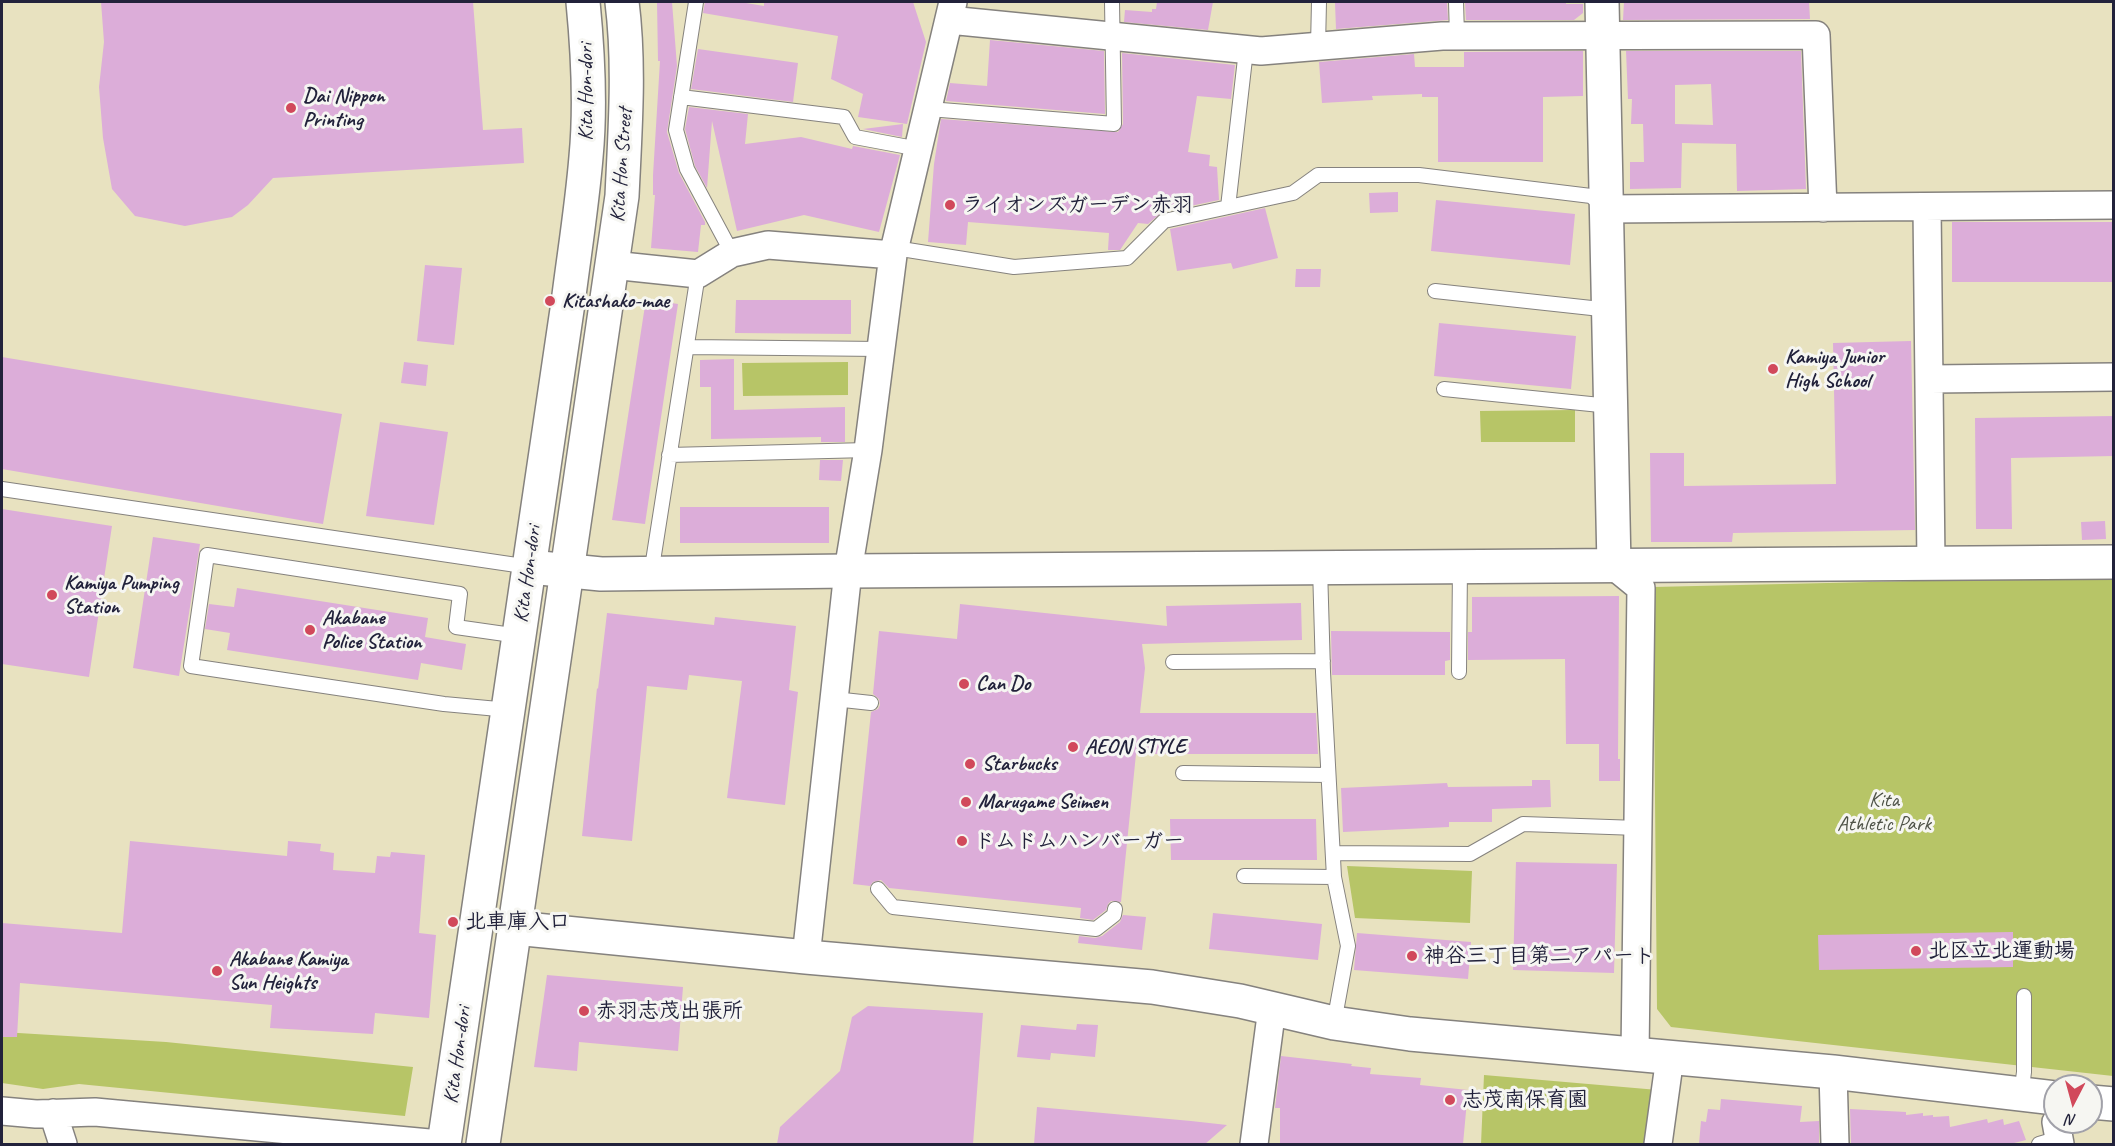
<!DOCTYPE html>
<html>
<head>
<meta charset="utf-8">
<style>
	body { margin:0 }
	#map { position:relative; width:2115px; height:1146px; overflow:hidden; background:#e8e2c0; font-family:Caveat,sans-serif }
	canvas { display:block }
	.frame { position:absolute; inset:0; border:3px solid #22223b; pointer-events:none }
	.north { position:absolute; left:2043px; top:1074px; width:60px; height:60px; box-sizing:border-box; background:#f6f6f2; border:2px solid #a1a1a9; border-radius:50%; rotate:186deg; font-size:16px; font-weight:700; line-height:24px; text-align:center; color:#22223b }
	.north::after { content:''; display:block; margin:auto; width:21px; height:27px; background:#d1495b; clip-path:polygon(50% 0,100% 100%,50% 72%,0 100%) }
</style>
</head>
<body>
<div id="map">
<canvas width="2115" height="1146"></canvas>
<div class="frame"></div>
<div class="north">N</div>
</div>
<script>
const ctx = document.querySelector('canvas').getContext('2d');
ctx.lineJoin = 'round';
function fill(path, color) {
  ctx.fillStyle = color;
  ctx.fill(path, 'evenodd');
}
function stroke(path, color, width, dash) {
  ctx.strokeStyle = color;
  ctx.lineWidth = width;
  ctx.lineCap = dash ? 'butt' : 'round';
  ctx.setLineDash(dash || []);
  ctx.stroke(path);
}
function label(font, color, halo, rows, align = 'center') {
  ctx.font = font + ' Caveat,"Klee One",sans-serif';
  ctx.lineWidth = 6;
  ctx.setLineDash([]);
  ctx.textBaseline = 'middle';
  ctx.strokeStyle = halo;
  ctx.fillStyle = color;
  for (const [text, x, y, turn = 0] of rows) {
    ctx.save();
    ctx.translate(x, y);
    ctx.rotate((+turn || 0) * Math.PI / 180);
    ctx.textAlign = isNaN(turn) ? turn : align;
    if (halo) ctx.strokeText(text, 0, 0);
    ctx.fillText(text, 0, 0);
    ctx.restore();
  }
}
fill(new Path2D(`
	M848 362V395L743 396 742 363Z
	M1575 410V442H1481L1480 411Z
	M2045 578H2113V1076L1671 1027 1657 1009 1653 587Z
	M1347 866 1472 871 1470 923 1355 918Z
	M2 1032 166 1042 413 1067 405 1116 79 1084 43 1089 2 1083Z
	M1484 1075 1658 1090 1650 1144H1481Z`), '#b7c567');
fill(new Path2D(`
	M101 2H473L483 130 522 128 524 163 273 178 248 205 232 217 185 226 135 216 112 189 103 138 99 87 104 42Z
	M657 2H672L677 66 667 132 679 173 705 222V225H701L698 252 651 248 655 195H653V175L660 61H658Z
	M705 2H740L764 6V2H913L926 42 907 124 858 117 863 94 831 79 838 36 703 13Z
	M1157 2H1213L1208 30 1124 22 1125 10 1152 12V9H1156Z
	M1368 2H1447L1448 20 1336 29 1335 3Z
	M1465 2H1566V4H1583V13L1574 20H1466Z
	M1624 2H1809L1810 19 1623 20Z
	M990 40 1104 51 1105 114 946 101 950 83 987 86Z
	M698 49 798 63 793 102 691 89Z
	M1583 51V96L1543 97V162H1438V97H1422V94L1372 96 1373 100 1322 103 1319 62 1414 54 1415 67H1464V52Z
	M1626 51H1801L1806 189 1737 191 1736 144 1682 143 1681 188 1630 189V162H1644L1643 124H1631L1632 99H1628ZM1711 84 1713 125 1675 124V85Z
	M1122 53 1235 65 1231 99 1197 96 1188 152 1210 155 1209 166 1217 167 1219 200 1162 212 1148 224 1138 223 1120 250H1108L1109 233 968 222 966 245 928 242 934 164 941 119 1118 132 1123 124Z
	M689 107 748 114 745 144 801 137 852 149 853 146 900 155 879 232 804 215 737 231 712 121 707 188 695 166 685 129Z
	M903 124 902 137 863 129Z
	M1398 192V212L1370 213 1369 193Z
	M1436 200 1575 214 1570 265 1431 251Z
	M1265 208 1278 258 1233 269 1231 263 1177 271 1170 229Z
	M1952 222H2114V282H1952Z
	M425 265 462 268 454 345 417 341Z
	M1296 269H1321L1320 287H1295Z
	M646 299 678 304 645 524 612 520Z
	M736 300H851V334L735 333Z
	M1439 323 1576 336 1571 389 1434 376Z
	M1911 341 1915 530 1733 533 1732 542H1651L1650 453H1684V486L1836 484 1833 343Z
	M2 357 342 414 323 524 2 469Z
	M734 359V410L845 407V442H821V437L711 439V387H700V360Z
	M404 362 428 365 426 386 401 383Z
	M2114 416V456L2011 458 2012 529H1976L1975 418Z
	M380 422 448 432 434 525 366 516Z
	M820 460H843L841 481 819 480Z
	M680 507H829V543H680Z
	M2 509 112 526 89 677 2 664Z
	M2105 521 2106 539 2082 540 2081 522Z
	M153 537 200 544 179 676 133 668Z
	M237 588 428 618 425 637 466 644 462 670 421 663 418 680 227 650 230 633 205 629 209 604 234 607Z
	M1619 596 1618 759H1620V781H1599V744H1566L1565 659 1468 660V632H1472V597Z
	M1301 603 1302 640 1142 644 1145 668 1140 713H1316L1318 754H1136L1121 902 1111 901 1108 904 1106 910 1093 920 1080 918 1081 908 889 888 881 880 873 882 870 886 853 884 871 712 878 709 880 705 879 699 873 694 879 631 957 639 960 604 1167 626 1166 606Z
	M607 613 714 625 715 617 796 626 789 690 798 692 785 805 727 798 742 681 689 675 687 690 647 686 632 841 582 836 597 688 598 689Z
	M1331 631 1450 632V660L1445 661V675H1332Z
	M1532 780H1550L1551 807 1492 809V822H1449V827L1343 832 1341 788 1447 783 1448 787 1532 786Z
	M1170 819H1316L1317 860H1171Z
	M130 841 287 856 288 841 321 844 320 851 334 853 333 870 375 873 377 856 390 857 391 852 425 855 419 933 436 935 429 1018 375 1013 373 1034 270 1028 272 1005 20 983 17 1037H2V923L122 933Z
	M1516 862 1617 864 1614 973 1513 970Z
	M1213 913 1322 924 1318 960 1209 949Z
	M1123 915 1146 917 1142 950 1078 943 1079 936 1095 938 1102 936 1120 922Z
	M2013 932V967L1819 970 1818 935Z
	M1357 933 1471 942 1468 979 1354 970Z
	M547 975 683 987 678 1051 579 1042 577 1071 534 1067Z
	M868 1006 983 1013 973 1144H777L780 1127 840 1071 852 1017Z
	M1077 1024 1098 1025 1095 1057 1051 1053 1050 1060 1017 1057 1021 1025 1076 1030Z
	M1281 1056 1352 1064 1351 1066 1371 1068 1370 1074 1421 1078 1420 1085 1468 1090 1463 1144H1280V1108H1275Z
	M1721 1099 1802 1106 1800 1122 1819 1121V1144H1699L1701 1121 1706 1122 1708 1109 1720 1110Z
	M1037 1107 1191 1121 1227 1125 1205 1144H1034Z
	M1850 1109 1906 1112V1115L1923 1113V1116L1933 1115V1117L1949 1116 1950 1127 1987 1119 1988 1123 2003 1119 2004 1125 2019 1121 2026 1140 2010 1144H1851Z`), '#dcadd9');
const lane = new Path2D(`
	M696 2 676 130 687 169 732 253
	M1456 2 1457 36
	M1318 46 1319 2
	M681 97 844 117 855 137 919 149
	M929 109 1114 124 1112 2
	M1228 207 1246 50
	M895 248 1014 267 1127 258 1164 221 1293 193 1318 175H1419L1591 196 1603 206
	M1435 291 1610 310
	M687 347 881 349
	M1444 389 1610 406
	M669 455 868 450
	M2 489 530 567
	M1320 567 1323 672 1334 877 1348 946 1334 1023
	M651 574 698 274
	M1173 662 1323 661
	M1459 672 1460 566
	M834 699 871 703
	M509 710 444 704 191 666 207 555 460 594 456 627 519 636
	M1183 773 1328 775
	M1333 853 1470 854 1523 824 1638 828
	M1244 876 1334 877
	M878 889 893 907 1096 929 1114 915 1115 909
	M2021 1095 2024 1072V996
	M2039 1144 2059 1138`);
const street = new Path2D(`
	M949 20 1261 51 1442 36 1816 35 1823 208
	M1927 207 1931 564
	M1607 209 2114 205
	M612 265 698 274 732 253 768 245 893 255
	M1931 379 2114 377
	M1614 566 1641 588 1635 1054
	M806 957 848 571 868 450 893 255 953 2
	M1833 1072 1835 1144
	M2 1111 36 1114 95 1112 440 1144
	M53 1113 63 1144
	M2056 1122 2060 1144
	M1254 1144 1272 1008
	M1658 1144 1670 1057`);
const secondary = new Path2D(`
	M1602 2 1614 566
	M530 567 601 574 848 571 2114 562
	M515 928 806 957 1152 987 1240 1001 1334 1023 1410 1034 1833 1072 2055 1098
	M2091 1102 2114 1104`);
const highway = new Path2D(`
	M444 1144 568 303C574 255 582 206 586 157 591 105 588 53 583 2
	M483 1144 622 196C625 131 630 66 622 2`);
stroke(lane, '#85827e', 16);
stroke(street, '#85827e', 30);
stroke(secondary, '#85827e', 36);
stroke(highway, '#85827e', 36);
stroke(lane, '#fff', 14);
stroke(street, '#fff', 27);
stroke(secondary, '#fff', 33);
stroke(highway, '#fff', 33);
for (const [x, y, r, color] of [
	[291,108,6,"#d1495b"],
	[950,205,6,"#d1495b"],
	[550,301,6,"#d1495b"],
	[1773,369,6,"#d1495b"],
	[52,595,6,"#d1495b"],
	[310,630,6,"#d1495b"],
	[964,684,6,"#d1495b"],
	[1073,747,6,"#d1495b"],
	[970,764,6,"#d1495b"],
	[966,802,6,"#d1495b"],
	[962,841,6,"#d1495b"],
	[453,922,6,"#d1495b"],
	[1916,951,6,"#d1495b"],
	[1412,956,6,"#d1495b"],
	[217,971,6,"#d1495b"],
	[584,1011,6,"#d1495b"],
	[1450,1100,6,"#d1495b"]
]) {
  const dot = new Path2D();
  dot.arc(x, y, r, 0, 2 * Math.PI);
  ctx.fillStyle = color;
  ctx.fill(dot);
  stroke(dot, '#f6f6f2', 2);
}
label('21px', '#22223b', '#f6f6f2', [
	["Kita Hon-dori",586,92,-90],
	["Kita Hon Street",622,165,-86],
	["Kita Hon-dori",528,574,-82],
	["Kita Hon-dori",458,1055,-82]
]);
label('bold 21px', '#22223b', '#f6f6f2', [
	["Dai Nippon",303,96],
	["Printing",303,120],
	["ライオンズガーデン赤羽",962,205],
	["Kitashako-mae",562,301],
	["Kamiya Junior",1785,357],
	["High School",1785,381],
	["Kamiya Pumping",64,583],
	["Station",64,607],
	["Akabane",322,618],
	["Police Station",322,642],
	["Can Do",976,684],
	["AEON STYLE",1085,747],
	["Starbucks",982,764],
	["Marugame Seimen",978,802],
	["ドムドムハンバーガー",974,841],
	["北車庫入口",465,922],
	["北区立北運動場",1928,951],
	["神谷三丁目第二アパート",1424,956],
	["Akabane Kamiya",229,959],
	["Sun Heights",229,983],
	["赤羽志茂出張所",596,1011],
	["志茂南保育園",1462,1100]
], 'left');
label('21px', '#4f5348', '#f6f6f2', [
	["Kita",1884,800],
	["Athletic Park",1884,824]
]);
</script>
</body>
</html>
